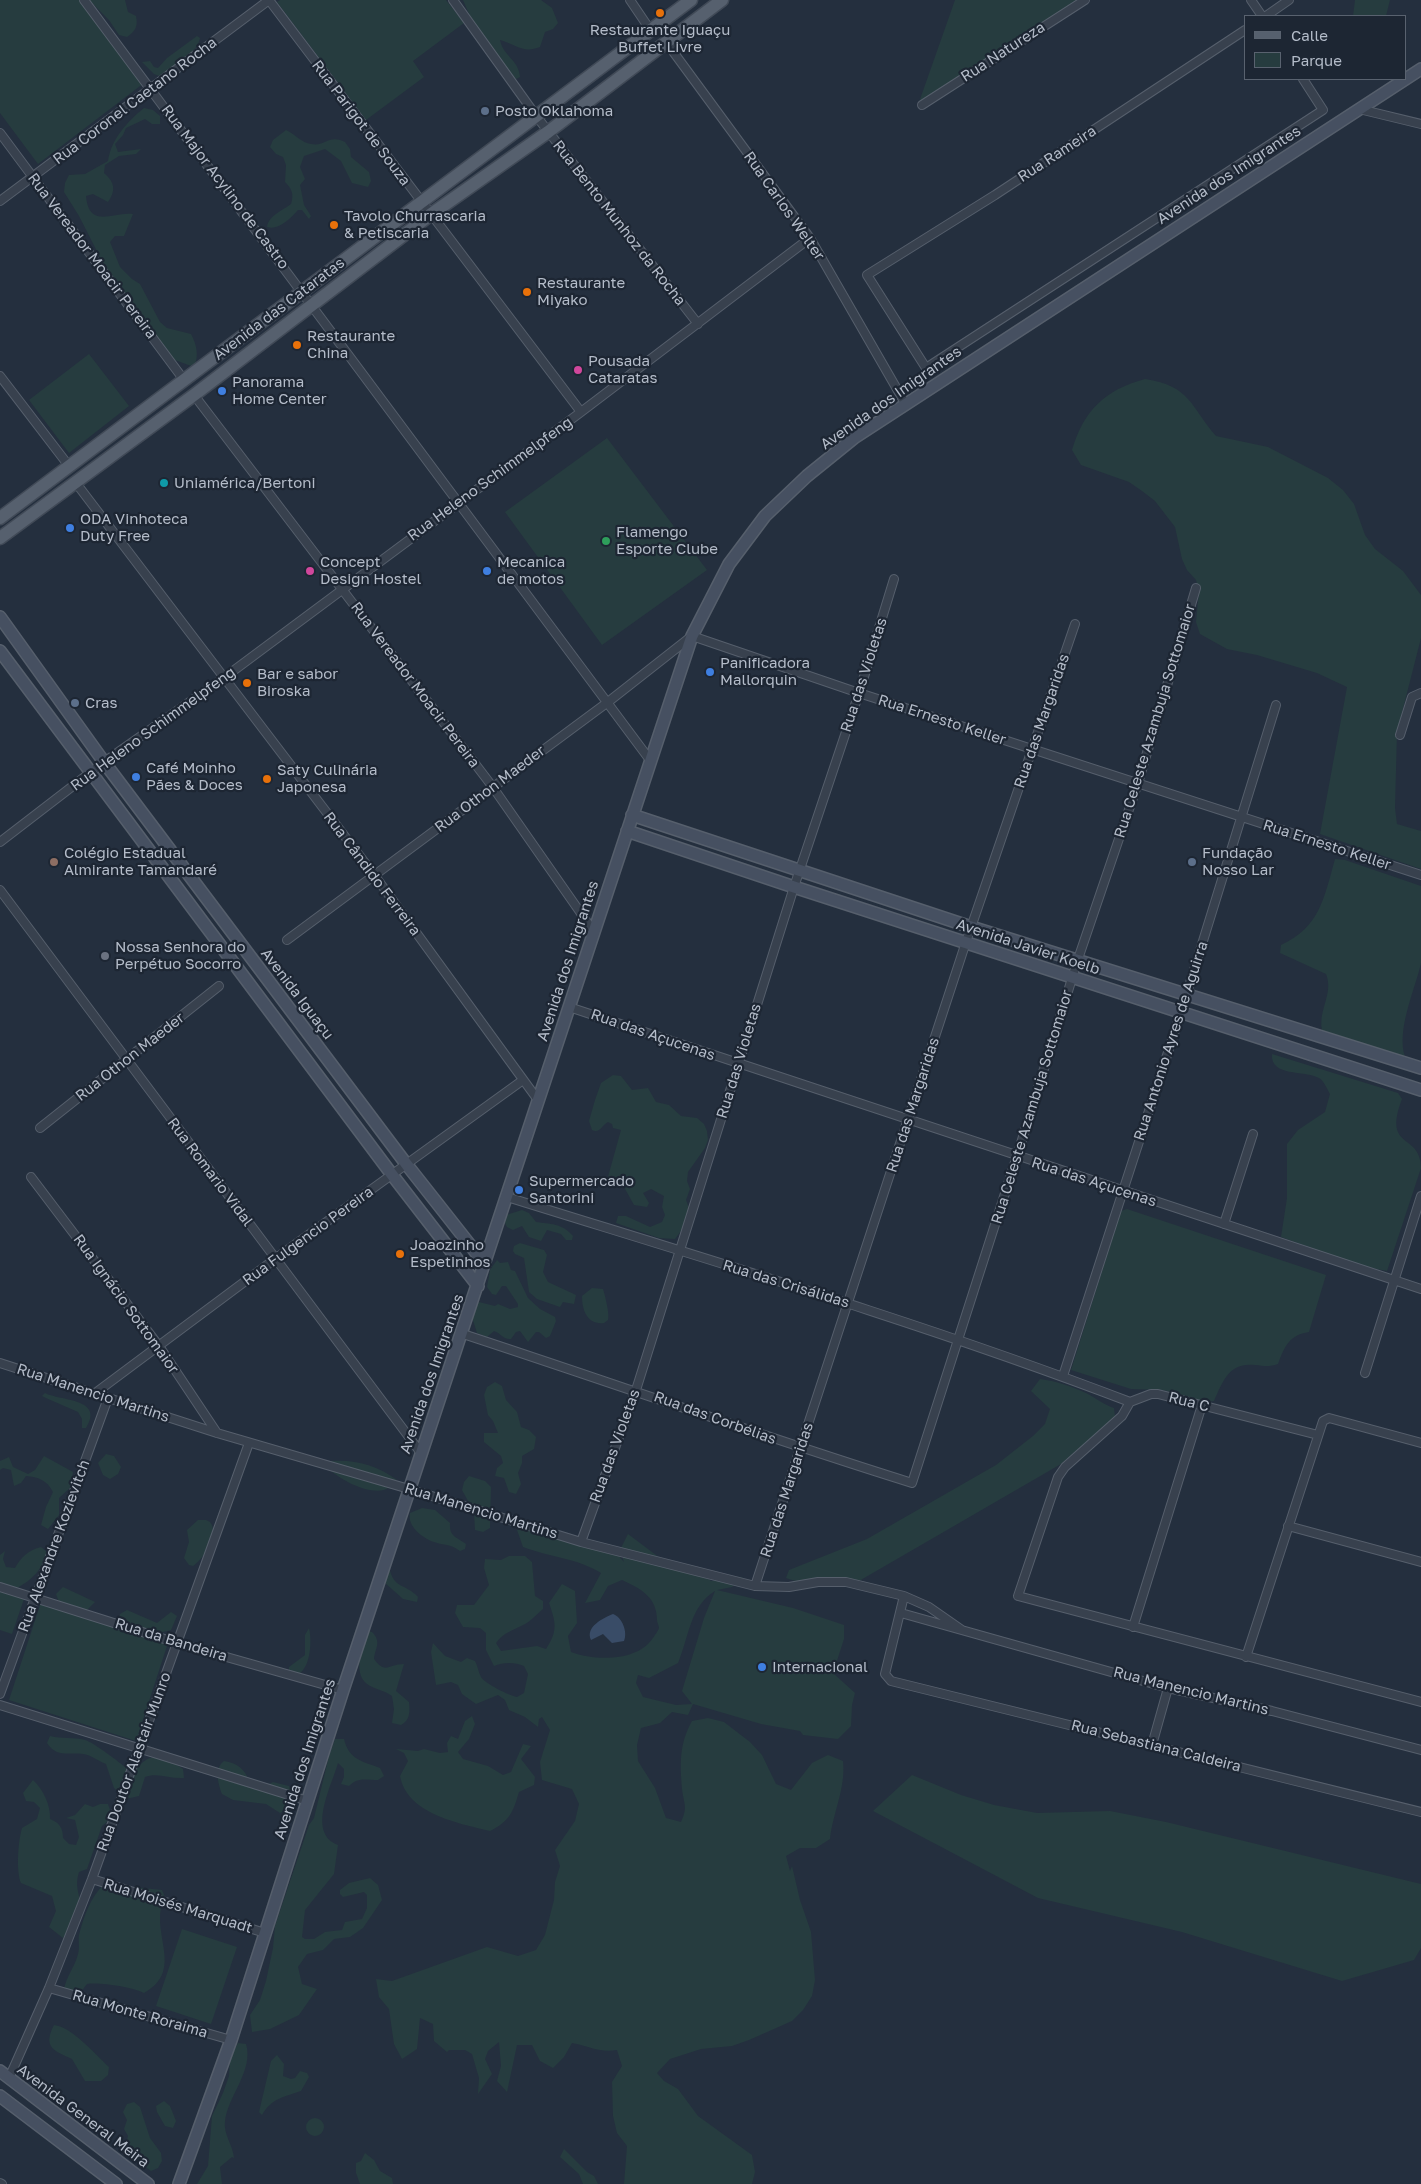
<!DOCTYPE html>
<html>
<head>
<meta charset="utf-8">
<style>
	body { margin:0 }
	#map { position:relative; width:1421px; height:2184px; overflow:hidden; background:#242f3e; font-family:"Golos Text",sans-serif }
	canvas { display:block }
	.legend { position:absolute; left:1244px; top:15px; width:162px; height:65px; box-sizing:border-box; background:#1d2633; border:1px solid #59626f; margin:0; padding:6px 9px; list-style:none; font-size:15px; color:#b4bcc9 }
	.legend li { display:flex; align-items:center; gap:10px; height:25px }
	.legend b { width:25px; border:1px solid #59626f }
</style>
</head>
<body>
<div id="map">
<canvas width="1421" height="2184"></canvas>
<ul class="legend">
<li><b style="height:6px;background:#56606e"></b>Calle</li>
<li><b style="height:14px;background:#263c3f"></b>Parque</li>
</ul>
</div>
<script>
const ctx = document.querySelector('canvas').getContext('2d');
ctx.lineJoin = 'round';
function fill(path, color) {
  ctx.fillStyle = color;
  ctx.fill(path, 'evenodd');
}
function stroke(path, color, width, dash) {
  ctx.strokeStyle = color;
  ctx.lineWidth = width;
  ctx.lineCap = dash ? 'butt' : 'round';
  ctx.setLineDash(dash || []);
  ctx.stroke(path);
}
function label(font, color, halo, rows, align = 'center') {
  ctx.font = font + ' "Golos Text",sans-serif';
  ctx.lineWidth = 4.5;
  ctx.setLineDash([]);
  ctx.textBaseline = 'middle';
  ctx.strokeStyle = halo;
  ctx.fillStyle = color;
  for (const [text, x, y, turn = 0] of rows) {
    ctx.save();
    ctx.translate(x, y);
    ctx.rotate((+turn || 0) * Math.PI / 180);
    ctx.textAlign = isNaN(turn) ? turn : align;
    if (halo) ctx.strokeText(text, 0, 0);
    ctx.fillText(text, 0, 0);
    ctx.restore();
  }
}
fill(new Path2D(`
	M0 0H81L144 83 38 164 0 113Z
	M89 0H125L128 12 136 16C138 26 136 31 127 37L119 35 109 20Z
	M280 0H446L464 23 413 61 424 77 366 120 277 2Z
	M463 0H541L552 8 558 23 553 29 545 32 540 47C523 54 515 44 500 40 503 56 519 60 520 77L516 79 506 70 473 23Z
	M955 0H1077L918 105Z
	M1355 0H1390L1386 16H1353Z
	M197 36 200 38C196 56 174 65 162 77L154 74 142 62 150 61 154 67 158 68 167 58Z
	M144 108 153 110 160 116V124H152L145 119 126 128 123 135 115 144 118 152 141 149 136 154 119 156 105 165 104 173C115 182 116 191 108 202L93 194 86 196C89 230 114 211 133 214L124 236H115L110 242 120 267 132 279 140 284 160 322 167 328 191 334C197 345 199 356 194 367L172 359 143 316 107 271 79 216 64 192 65 183 69 175 85 174 108 161C111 139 128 121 144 108Z
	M286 130C295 134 302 143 311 144 326 147 328 134 345 142L350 149 351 157 369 172 371 181 368 187 352 183 341 161 325 149 304 156 300 167 305 179 300 185 304 205 311 216 309 219 302 210H298C291 218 278 231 267 227 269 215 282 211 291 204 294 194 292 189 285 182L286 165 283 157 276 154 270 147 273 140Z
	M89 354 129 406 69 453 29 400Z
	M1145 379C1191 386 1190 406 1216 436L1268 447 1328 478 1343 490 1354 504 1365 535 1375 549 1403 571 1421 595V638L1397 732 1395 808 1397 824 1421 831V869L1320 834 1347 687 1317 673 1257 655 1227 649 1200 634 1196 622 1199 592 1196 580 1187 570 1182 559 1175 527 1155 501 1142 491 1129 482 1081 465 1072 450C1084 410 1105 390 1145 379Z
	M607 438 707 570 602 645 505 512Z
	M1335 859 1345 860 1421 886C1421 908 1421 943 1421 963 1415 990 1396 1030 1405 1057L1402 1060 1331 1036 1322 1030C1318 1010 1334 993 1326 974L1280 953 1281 945C1320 927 1324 898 1335 859Z
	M1272 1054 1398 1093 1402 1099C1382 1151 1421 1132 1421 1168L1387 1271 1361 1266 1281 1237 1287 1198V1144L1298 1130 1325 1112 1330 1094C1327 1089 1324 1081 1319 1078 1304 1070 1270 1077 1272 1054Z
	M613 1075 621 1076 632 1090 648 1088 656 1102 669 1105 681 1116 697 1118 704 1124 707 1131 708 1140 705 1148 688 1172 687 1181 690 1189 686 1200 689 1208 683 1228 675 1239 659 1238 616 1223 618 1216H626L650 1227 662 1222 665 1215 662 1207 664 1196 651 1189 643 1193 649 1203 647 1207 634 1205 624 1187 612 1188 606 1184 621 1130 613 1128 612 1124 608 1122C601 1126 600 1134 592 1130L589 1121 595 1100 601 1083Z
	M1127 1209 1326 1275 1309 1332C1289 1335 1285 1346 1278 1364 1269 1367 1265 1366 1255 1365 1229 1362 1223 1381 1214 1401L1206 1402 1163 1390 1131 1389 1071 1370 1121 1211Z
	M522 1210 529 1213 536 1222C550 1224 562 1223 573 1236L572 1240H566L561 1234 547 1230 541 1241 529 1237 522 1226 513 1230 507 1227 504 1221 506 1215Z
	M520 1243 544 1250 547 1255 543 1272 548 1282 576 1295 574 1304 563 1302 560 1307 537 1299 529 1292 524 1258 515 1254 513 1251 514 1246Z
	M497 1260 500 1263 508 1262 511 1270 515 1271 528 1298 540 1309 555 1317 556 1321 550 1336 546 1338 539 1332H536L528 1342 520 1331 516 1332 511 1339C503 1340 501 1333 494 1331L487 1337 477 1333 472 1317 476 1304 479 1302 495 1306 498 1304 510 1309 518 1307V1304L506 1286H502L496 1295 492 1294 487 1287 490 1270Z
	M592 1288 603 1289C605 1295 610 1315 608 1320L604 1323C587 1325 582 1310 582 1296Z
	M1040 1379C1056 1381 1071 1386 1086 1393 1096 1398 1104 1405 1114 1408L1115 1417 1061 1464 859 1581C836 1578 808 1587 786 1578L789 1570 867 1539 996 1465 1033 1436 1045 1424 1050 1409 1031 1391Z
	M495 1382 502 1386 506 1400 517 1412 521 1427 529 1430 536 1437 534 1449 522 1456V1463L518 1473 521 1484 516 1494 509 1492 504 1478 495 1476 497 1468 503 1463 501 1456 484 1442V1433H498L493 1421 488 1415 484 1395 487 1387Z
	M45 1393C60 1401 105 1398 86 1428H82V1419L78 1412 46 1398 42 1396Z
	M106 1454 114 1456 121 1467 118 1474 110 1479 103 1475 98 1463Z
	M44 1456 73 1472 71 1487 59 1498V1515L48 1529 41 1525 46 1507 53 1492C47 1480 38 1477 26 1476L21 1483 14 1486 11 1470 3 1468 0 1470V1461L9 1457 13 1467 28 1474 35 1470Z
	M330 1461C355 1459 377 1465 397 1480 393 1484 389 1488 384 1490 368 1494 343 1481 331 1471Z
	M469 1476 485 1481 491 1487 490 1528 483 1532 475 1530 474 1512 462 1490 464 1482Z
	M422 1508 435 1510 450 1523C449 1537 457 1537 466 1544L465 1549 460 1551C449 1543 445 1546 434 1542 422 1538 407 1526 410 1513Z
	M198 1520H206L210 1522C220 1534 204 1559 193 1566L189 1565 184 1558 189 1542 187 1530Z
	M532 1523C537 1524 543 1524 548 1526 554 1528 559 1534 565 1536 594 1547 600 1531 624 1562L620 1550 628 1534 668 1564 700 1571 711 1581 743 1577 732 1587 717 1590 793 1608 844 1625V1639L833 1673 855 1693 852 1705 851 1726 838 1739 803 1735 800 1731 761 1724 693 1704 688 1715 672 1712 660 1723 641 1728 637 1745 638 1761 655 1788 666 1818 681 1822C688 1807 684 1805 682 1789 680 1764 679 1744 692 1721L708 1718 724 1722 750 1742 762 1755 776 1784 791 1790 812 1763 828 1755 843 1761C846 1788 833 1812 830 1839L816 1848H800L786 1856 790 1871 792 1866 800 1900 811 1932 815 1980 812 1996 803 2010 792 2021 749 2040 732 2046 701 2049 670 2059 657 2073 664 2081 678 2089 698 2116 752 2155 755 2172 752 2184H624L627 2146 617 2133 613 2116 612 2082 622 2066 617 2050C599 2053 589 2046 572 2043L564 2057 553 2068 540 2061 532 2045H517L507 2092 497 2081 501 2066 499 2042 488 2051 485 2059 492 2074 478 2094 479 2078 472 2054 465 2050H449L447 2052 434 2041 433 2024 420 2018 417 2049 402 2059 394 2044 389 2009 379 1997 376 1979 392 1981 487 1947 518 1956 536 1950 545 1935 554 1900 555 1882 560 1866 555 1850 575 1821 579 1804 572 1789 542 1780 540 1762 550 1730 542 1717 539 1719 538 1727 525 1717 509 1710 505 1700 498 1695 476 1704 462 1694 458 1685 451 1682 436 1685 431 1652 433 1643 445 1656 461 1662 467 1658 475 1661C478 1666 478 1672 481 1677 484 1683 510 1696 517 1697L524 1693 528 1674 524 1666C515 1662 503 1662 494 1666L486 1650V1633L480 1628 463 1627 455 1613 457 1605H474L489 1585 484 1568 485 1559 501 1560 509 1556H525L532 1562 535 1596 543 1601V1609C537 1614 530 1622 523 1625 512 1631 504 1632 496 1643L501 1651 537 1646 546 1649C558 1631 556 1623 549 1603L562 1584 575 1591 577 1623 568 1636 571 1652C595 1661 637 1662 653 1638 655 1635 658 1631 659 1628 659 1625 657 1623 657 1620 657 1598 642 1589 622 1580L608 1586 600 1600 585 1603 601 1573C577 1558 549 1557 523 1547L517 1530ZM715 1591 704 1618 682 1691 692 1704 676 1705 643 1697 636 1683 638 1675 649 1678 678 1663C689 1637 690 1606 715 1591Z
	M41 1547 47 1552C43 1569 32 1580 17 1588L0 1586V1555L5 1551 3 1559 6 1567 15 1568C21 1557 29 1550 41 1547Z
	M389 1566C393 1590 406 1583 418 1597L417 1602 403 1599 384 1582Z
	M63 1587 95 1602 86 1611 60 1605 56 1594Z
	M0 1592 24 1599 12 1634 0 1630Z
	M41 1602 168 1643 136 1741 9 1700Z
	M127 1610 157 1623 171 1612 177 1616 171 1630 155 1634 117 1622 120 1614Z
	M309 1628C312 1640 311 1666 299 1674L289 1671V1667L305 1655V1635Z
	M367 1631 372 1632C382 1642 375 1648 374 1659 386 1675 388 1664 404 1664L396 1691 409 1702C410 1712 410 1720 401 1725L392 1723 394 1709 392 1696C384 1690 374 1689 367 1684 352 1672 363 1646 367 1631Z
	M472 1716 475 1724 469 1739 458 1752 463 1759 488 1766 503 1775 511 1772 523 1744 531 1746 521 1759 535 1777 534 1785 519 1792C513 1812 510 1821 490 1831 458 1823 407 1814 400 1776L408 1761 404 1753 396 1749 418 1751 424 1749 440 1753 448 1752 447 1743 451 1736 458 1739 465 1721Z
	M50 1736C62 1739 74 1737 85 1740 93 1742 124 1765 130 1772 138 1769 139 1764 146 1760 156 1753 174 1763 183 1769L184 1778C170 1779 157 1772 145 1777L139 1796 126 1799 114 1788 106 1764C98 1761 91 1755 83 1754 68 1752 57 1758 47 1743Z
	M335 1739H344C349 1760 362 1761 380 1768L384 1776 378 1780C365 1780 358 1777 349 1786L341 1784 344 1777V1769L338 1763C332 1785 306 1833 338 1845L334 1874 305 1910 302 1937 305 1939H314L325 1932 342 1930 345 1922 362 1919 367 1908V1895L364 1892 343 1897 340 1894V1890L349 1883 370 1878 378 1885 382 1900 363 1928 350 1937 334 1939 323 1950 307 1954 298 1967 302 1984 317 1989 299 2015 270 2029 252 2032 250 2015 260 2000 266 1981 273 1948 275 1926 309 1825 314 1818 329 1756Z
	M224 1761C237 1763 245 1769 249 1781L261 1788 273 1782 289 1786 292 1793 287 1809 280 1813 266 1804 233 1800 222 1794C218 1784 214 1768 224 1761Z
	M912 1775 961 1795 994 1805 1037 1813 1110 1811 1166 1822 1421 1884V1948L1414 1960 1342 1981 1182 1932 1038 1898 873 1811Z
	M33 1780C43 1789 51 1806 50 1819 59 1823 63 1827 63 1838L69 1844 76 1845 79 1837 75 1820 66 1818 75 1815 85 1804 93 1807 100 1804H108L111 1813 108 1821 102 1826 87 1869 79 1872C76 1882 77 1887 79 1896 80 1908 71 1928 63 1938L49 1927 56 1911 52 1896 21 1883C16 1872 18 1841 22 1828L37 1819 40 1808 34 1802 26 1801 23 1793Z
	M104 1884 162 1890 165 1897C147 1931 187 1969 144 1993 132 1987 100 1982 87 1984L80 1993 64 1990C66 1976 75 1967 78 1954 80 1948 78 1941 79 1935 84 1916 90 1898 104 1884Z
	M182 1929 237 1947 211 2024 156 2006Z
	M54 2025C72 2027 95 2054 109 2067L108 2075 101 2081H85L72 2059C55 2051 42 2048 54 2025Z
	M238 2043 246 2044C254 2070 228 2096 225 2121 223 2134 233 2145 234 2158L232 2157 220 2167 222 2184H197L208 2166 212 2116 223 2093 229 2076 230 2059Z
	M277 2055 284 2064 283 2076 291 2079 295 2078 300 2071 307 2073 309 2077 301 2091C284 2097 272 2098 262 2115L259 2112 271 2061Z
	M164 2101 170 2106 176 2121 173 2128 165 2126 157 2112 156 2106Z
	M134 2102 140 2107 150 2138 161 2153 162 2161 158 2168 151 2171 124 2152 128 2136 124 2129 127 2120 123 2112 127 2104Z
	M306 2127a9 9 0 1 1 18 0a9 9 0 1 1-18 0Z
	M564 2149 587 2172 594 2176 598 2184H583L579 2174 560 2157Z
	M365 2153 374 2160 380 2171 392 2178 393 2184H360L356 2173V2163L361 2161Z`), '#263c3f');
fill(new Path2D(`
	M613 1614C622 1617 628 1632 624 1641L612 1643 603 1634 591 1640C585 1627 603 1618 613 1614Z`), '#394c67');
const street = new Path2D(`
	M84 0 650 760
	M269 0 581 412
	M453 0 537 117 698 324
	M630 0 651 31
	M1251 0 1262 16
	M1266 16 1289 0
	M1245 30 995 195 867 275 926 368 1323 110 1303 79
	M666 42 810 238 905 403
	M922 105 1085 0
	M1359 109 1421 124
	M0 133 184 380
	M0 201 269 0
	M0 376 69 466
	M194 395 492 786 594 932
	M76 483 375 876 538 1100
	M1400 735 1412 697 1421 693
	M0 842 104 762 225 677 581 412 810 238
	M0 890 421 1453
	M287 940 608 702 692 636 859 693 1421 875
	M569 1007 1421 1289
	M40 1128 219 986
	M31 1177 159 1346 217 1433
	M507 1197C716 1262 926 1324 1130 1402L1151 1394H1158L1318 1435
	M1224 1224 1253 1134
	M463 1334C613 1383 761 1436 912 1483L1017 1156 1078 959 1138 783 1196 588
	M0 1363 217 1433 409 1489 581 1542 755 1586 789 1587 818 1582H846L904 1596 929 1607 962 1630
	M1365 1373 1421 1196
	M1063 1376 1181 1012 1276 705
	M94 1394 275 1259 523 1080
	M1130 1402 1122 1416 1065 1467 1058 1477 1018 1596 1421 1702
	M1288 1526 1421 1562
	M581 1542 636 1390 794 887 859 693 894 579
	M755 1586 966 942 1075 624
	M0 1587 177 1643 343 1690
	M904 1596 885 1674 891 1681 1421 1812
	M901 1613 1168 1688 1272 1711 1421 1750
	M1133 1627 1202 1405
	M1246 1657 1323 1421 1329 1418 1421 1443
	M0 1694 108 1398
	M0 1705 308 1801
	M1152 1745 1168 1688
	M92 1879 265 1933
	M49 1988 231 2040
	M9 2078 49 1988 92 1879 249 1443
	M0 2183 2 2184`);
const secondary = new Path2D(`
	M0 617 104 762 407 1165 485 1264
	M0 651 393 1176 478 1286
	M632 815 971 927 1421 1068
	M627 831 794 887 1421 1090
	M0 2071 148 2184
	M0 2096 116 2184
	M179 2184 231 2040 343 1690 692 636 729 564 765 516 807 476 854 438 1421 69`);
const primary = new Path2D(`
	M0 518 691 0
	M0 538 194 395 430 215 548 132 722 0`);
stroke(street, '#565f6c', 10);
stroke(secondary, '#565f6c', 14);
stroke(primary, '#414a57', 15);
stroke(street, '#38414e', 8);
stroke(secondary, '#465061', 11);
stroke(primary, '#56606e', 12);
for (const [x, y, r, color] of [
	[660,13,5,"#e8710a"],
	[485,111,5,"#5c6f8a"],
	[334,225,5,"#e8710a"],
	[527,292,5,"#e8710a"],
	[297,345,5,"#e8710a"],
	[578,370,5,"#d1479c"],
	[222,391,5,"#3f7fe0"],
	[164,483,5,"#0f9aa8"],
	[70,528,5,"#3f7fe0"],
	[606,541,5,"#2e9e5b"],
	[310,571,5,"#d1479c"],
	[487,571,5,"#3f7fe0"],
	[710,672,5,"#3f7fe0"],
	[247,683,5,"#e8710a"],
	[75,703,5,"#5c6f8a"],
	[136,777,5,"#3f7fe0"],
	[267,779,5,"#e8710a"],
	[54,862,5,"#8d6e63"],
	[1192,862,5,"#5c6f8a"],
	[105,956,5,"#6b7280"],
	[519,1190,5,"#3f7fe0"],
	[400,1254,5,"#e8710a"],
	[762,1667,5,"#3f7fe0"]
]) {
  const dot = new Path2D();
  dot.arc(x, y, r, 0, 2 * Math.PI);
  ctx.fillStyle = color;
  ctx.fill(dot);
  stroke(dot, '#1d2633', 2);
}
label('15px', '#b4bcc9', '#1d2633', [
	["Restaurante Iguaçu",660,30,"center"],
	["Buffet Livre",660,47,"center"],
	["Posto Oklahoma",495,111],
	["Tavolo Churrascaria",344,216],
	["& Petiscaria",344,233],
	["Restaurante",537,283],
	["Miyako",537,300],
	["Restaurante",307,336],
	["China",307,353],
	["Pousada",588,361],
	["Cataratas",588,378],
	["Panorama",232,382],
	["Home Center",232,399],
	["Uniamérica/Bertoni",174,483],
	["ODA Vinhoteca",80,519],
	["Duty Free",80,536],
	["Flamengo",616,532],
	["Esporte Clube",616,549],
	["Concept",320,562],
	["Design Hostel",320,579],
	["Mecanica",497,562],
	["de motos",497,579],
	["Panificadora",720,663],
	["Mallorquin",720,680],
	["Bar e sabor",257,674],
	["Biroska",257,691],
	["Cras",85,703],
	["Café Moinho",146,768],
	["Pães & Doces",146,785],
	["Saty Culinária",277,770],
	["Japonesa",277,787],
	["Colégio Estadual",64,853],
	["Almirante Tamandaré",64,870],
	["Fundação",1202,853],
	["Nosso Lar",1202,870],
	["Nossa Senhora do",115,947],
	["Perpétuo Socorro",115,964],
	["Supermercado",529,1181],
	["Santorini",529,1198],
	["Joaozinho",410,1245],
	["Espetinhos",410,1262],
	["Internacional",772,1667]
], 'left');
label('15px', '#b4bcc9', '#1d2633', [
	["Rua Natureza",1003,52,-33],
	["Rua Coronel Caetano Rocha",135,101,-37],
	["Rua Parigot de Souza",361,123,53],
	["Rua Rameira",1057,154,-33],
	["Avenida dos Imigrantes",1229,175,-33],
	["Rua Major Acylino de Castro",225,187,53],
	["Rua Carlos Welter",784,206,55],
	["Rua Bento Munhoz da Rocha",619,223,52],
	["Rua Vereador Moacir Pereira",92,256,53],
	["Avenida das Cataratas",279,309,-37],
	["Avenida dos Imigrantes",891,398,-35],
	["Rua Heleno Schimmelpfeng",490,479,-36],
	["Rua das Violetas",864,675,-72],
	["Rua Vereador Moacir Pereira",415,685,53],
	["Rua Ernesto Keller",942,720,18],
	["Rua das Margaridas",1042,721,-71],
	["Rua Celeste Azambuja Sottomaior",1155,721,-73],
	["Rua Heleno Schimmelpfeng",153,729,-36],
	["Rua Othon Maeder",490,789,-37],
	["Rua Ernesto Keller",1327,845,18],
	["Rua Cândido Ferreira",372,874,53],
	["Avenida Javier Koelb",1028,947,18],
	["Avenida dos Imigrantes",568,961,-72],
	["Avenida Iguaçu",297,994,53],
	["Rua das Açucenas",653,1035,19],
	["Rua Antonio Ayres de Aguirra",1171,1041,-72],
	["Rua Othon Maeder",130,1057,-38],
	["Rua das Violetas",739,1061,-73],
	["Rua das Margaridas",913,1105,-72],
	["Rua Celeste Azambuja Sottomaior",1032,1107,-73],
	["Rua Romario Vidal",210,1172,53],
	["Rua das Açucenas",1094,1182,18],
	["Rua Fulgencio Pereira",308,1236,-36],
	["Rua das Crisálidas",786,1284,17],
	["Rua Ignácio Sottomaior",126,1304,54],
	["Avenida dos Imigrantes",432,1374,-71],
	["Rua Manencio Martins",93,1393,18],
	["Rua C",1189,1402,14],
	["Rua das Corbélias",715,1418,20],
	["Rua das Violetas",615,1446,-70],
	["Rua das Margaridas",787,1490,-72],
	["Rua Manencio Martins",481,1511,17],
	["Rua Alexandre Kozievitch",54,1546,-70],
	["Rua da Bandeira",171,1640,17],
	["Rua Manencio Martins",1191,1691,14],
	["Rua Sebastiana Caldeira",1156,1746,14],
	["Avenida dos Imigrantes",305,1759,-72],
	["Rua Doutor Alastair Munro",134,1762,-70],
	["Rua Moisés Marquadt",178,1906,17],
	["Rua Monte Roraima",140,2014,16],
	["Avenida General Meira",83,2116,37]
]);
</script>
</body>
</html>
